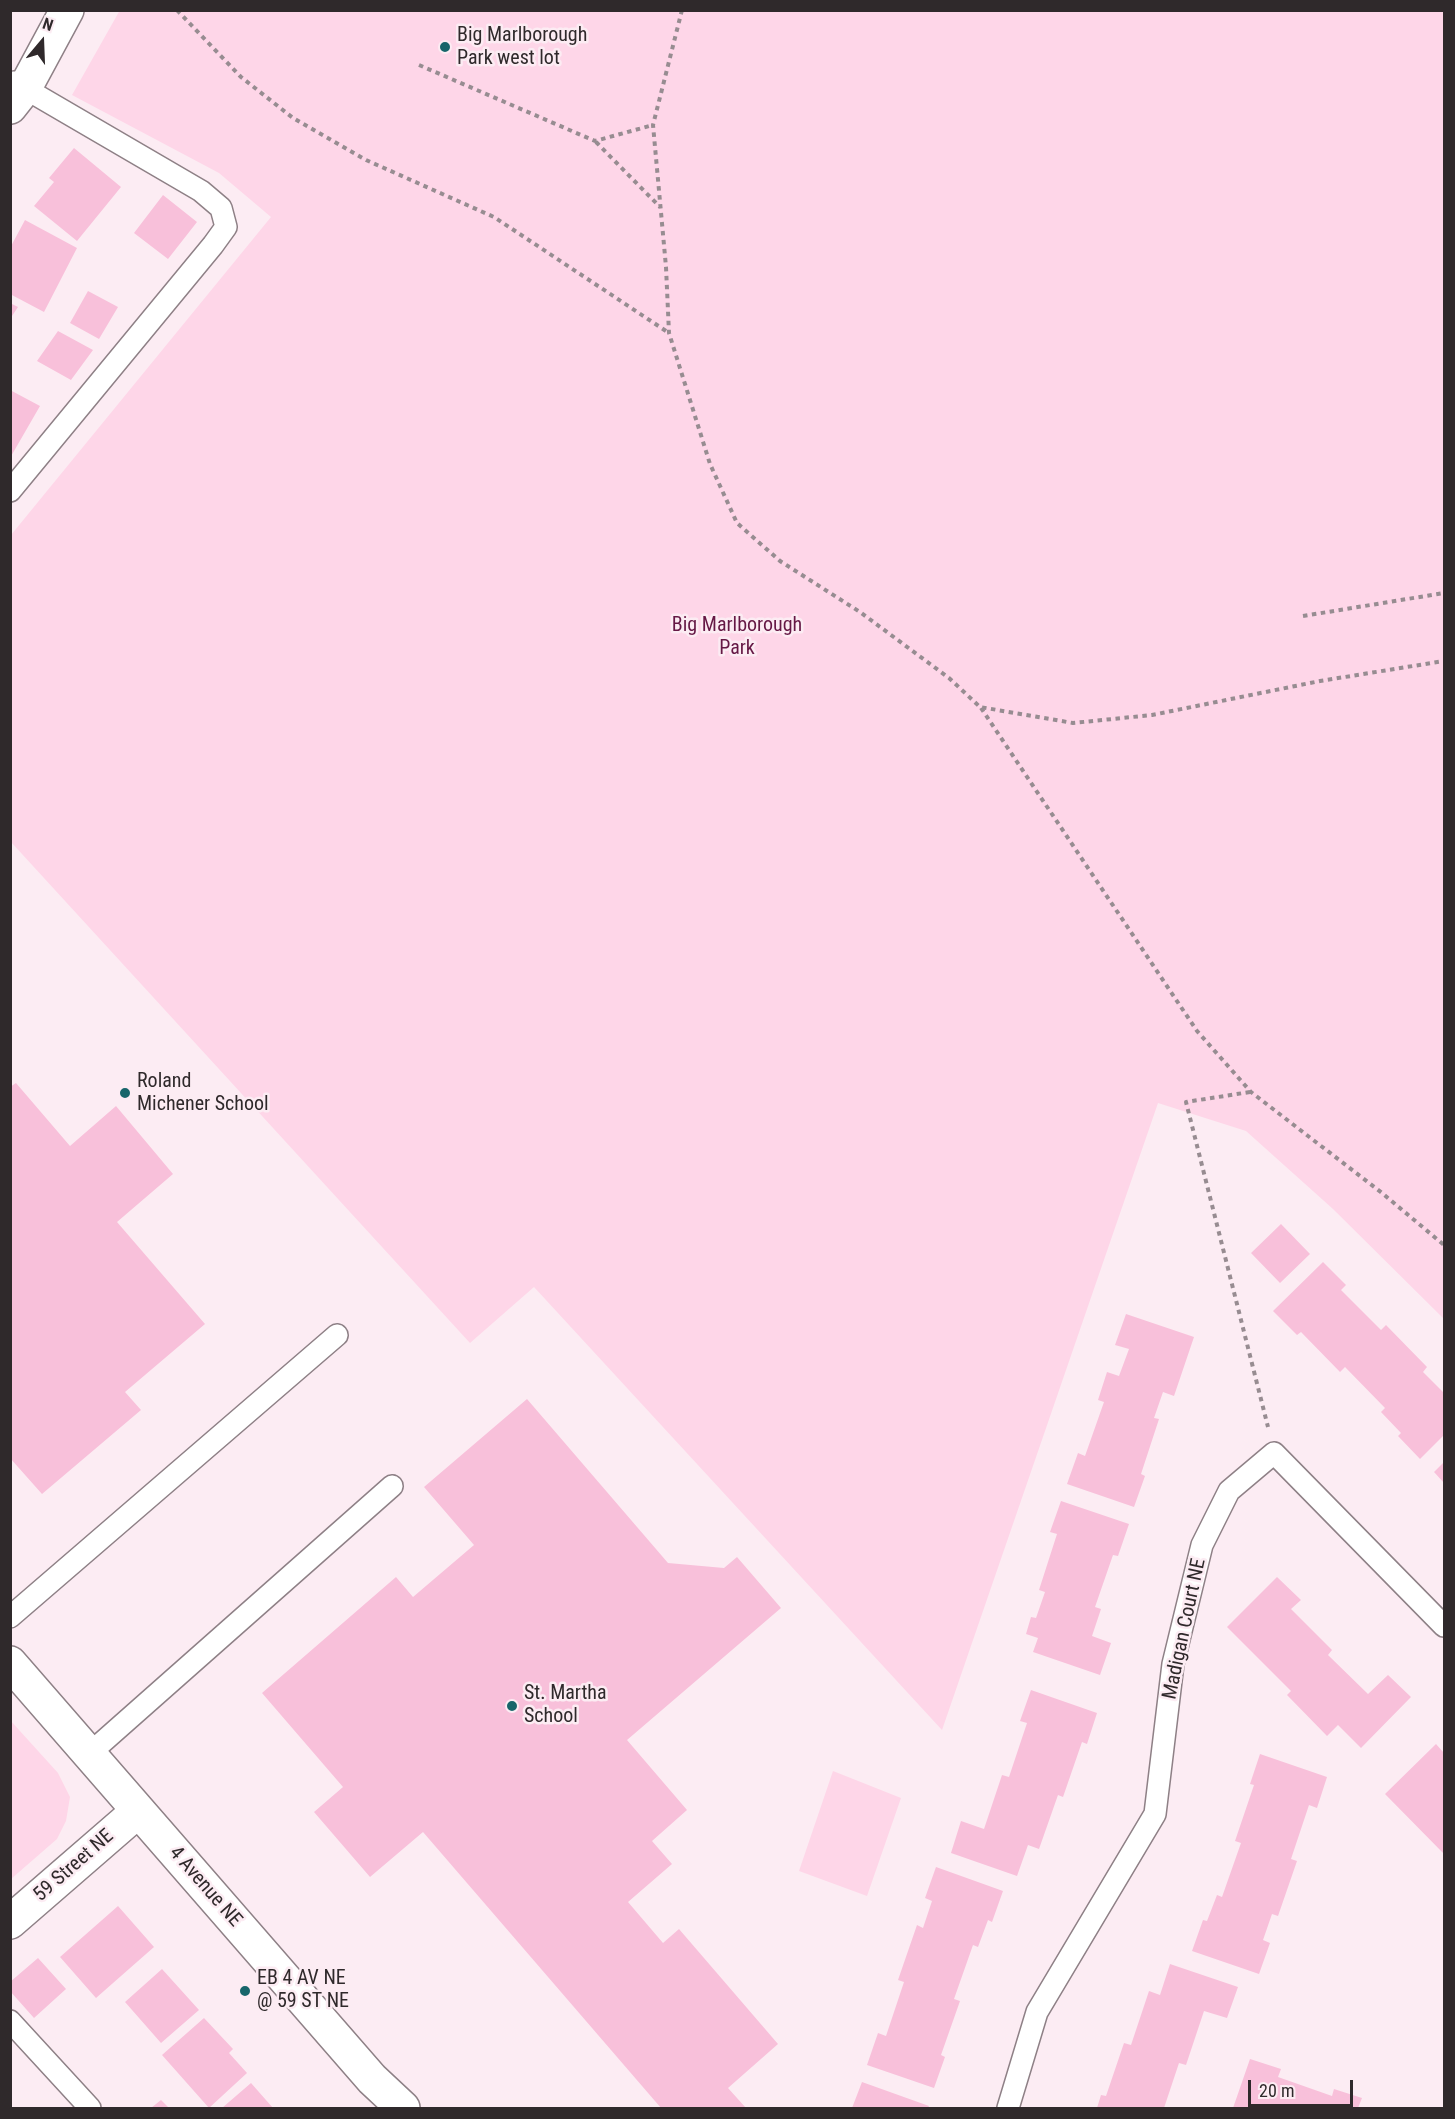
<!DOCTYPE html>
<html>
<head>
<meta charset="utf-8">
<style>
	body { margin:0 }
	#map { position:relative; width:1455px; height:2119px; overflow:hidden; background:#fcecf3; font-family:"Roboto Condensed",sans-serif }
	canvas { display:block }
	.frame { position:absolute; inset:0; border:12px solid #2f292b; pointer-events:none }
	.north { position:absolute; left:12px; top:12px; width:60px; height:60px; -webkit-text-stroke:4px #fcecf3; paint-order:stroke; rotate:19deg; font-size:16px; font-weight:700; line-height:24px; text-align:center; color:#2f292b }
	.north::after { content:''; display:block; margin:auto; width:21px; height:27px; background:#2f292b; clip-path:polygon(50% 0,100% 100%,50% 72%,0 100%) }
	.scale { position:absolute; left:1248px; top:2080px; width:105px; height:27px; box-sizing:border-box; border:3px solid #2f292b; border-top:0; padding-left:8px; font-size:18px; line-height:21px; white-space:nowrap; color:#2f292b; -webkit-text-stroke:4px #fcecf3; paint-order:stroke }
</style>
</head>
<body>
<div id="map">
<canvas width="1455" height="2119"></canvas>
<div class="frame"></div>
<div class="north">N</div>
<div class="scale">20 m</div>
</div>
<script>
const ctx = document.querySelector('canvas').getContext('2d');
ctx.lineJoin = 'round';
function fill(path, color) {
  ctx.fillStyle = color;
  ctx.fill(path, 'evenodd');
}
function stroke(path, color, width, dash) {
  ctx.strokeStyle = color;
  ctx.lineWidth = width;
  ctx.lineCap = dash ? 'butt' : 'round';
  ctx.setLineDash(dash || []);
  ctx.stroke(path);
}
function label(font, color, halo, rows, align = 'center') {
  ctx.font = font + ' "Roboto Condensed",sans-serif';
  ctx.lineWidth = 5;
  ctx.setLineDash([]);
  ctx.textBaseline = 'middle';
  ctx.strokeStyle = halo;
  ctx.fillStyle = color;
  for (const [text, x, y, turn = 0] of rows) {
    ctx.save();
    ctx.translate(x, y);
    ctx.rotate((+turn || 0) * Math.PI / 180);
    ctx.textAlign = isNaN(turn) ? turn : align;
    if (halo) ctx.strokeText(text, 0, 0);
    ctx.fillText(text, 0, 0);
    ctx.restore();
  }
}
fill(new Path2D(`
	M120 10 1444 11V1319L1333 1209 1246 1131 1158 1103 942 1730 534 1287 470 1343 11 842V535L271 217 219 173 72 95Z
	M10 1720 58 1773 70 1797 66 1821 57 1839 11 1879Z
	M833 1771 901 1798 867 1896 799 1871Z`), '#fed6e8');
fill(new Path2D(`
	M74 148 121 187 77 241 34 206 54 182 49 178Z
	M163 195 197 222 168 259 134 233Z
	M25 220 77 248 44 312 10 294V248Z
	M88 291 118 307 99 339 70 323Z
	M10 303 18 307 10 319Z
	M58 331 93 350 71 380 37 361Z
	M10 390 40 406 10 458Z
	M16 1083 70 1146 116 1106 173 1174 117 1222 205 1324 125 1392 141 1410 42 1494 10 1458V1087Z
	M1281 1224 1310 1254 1280 1283 1251 1253Z
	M1323 1262 1346 1285 1341 1290 1381 1330 1386 1325 1427 1367 1423 1372 1443 1392 1444 1390V1435L1420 1459 1398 1436 1401 1433 1381 1412 1385 1408 1345 1367 1340 1372 1301 1332 1297 1335 1273 1311Z
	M1126 1314 1194 1337 1174 1396 1163 1392 1154 1418 1159 1419 1141 1474 1145 1476 1134 1507 1067 1484 1078 1453 1085 1456 1104 1402 1098 1400 1107 1372 1119 1376 1129 1349 1115 1345Z
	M527 1399 668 1563 724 1568 737 1557 781 1608 627 1740 687 1810 652 1841 672 1864 628 1902 663 1943 679 1929 778 2044 728 2088 746 2108H661L423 1832 370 1877 314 1812 343 1787 262 1693 396 1577 413 1597 474 1545 424 1487Z
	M1444 1462V1483L1434 1472Z
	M1061 1501 1129 1524 1118 1556 1113 1555 1095 1607 1101 1609 1092 1636 1111 1643 1100 1675 1033 1652 1038 1638 1026 1634 1031 1617 1036 1618 1045 1592 1039 1590 1057 1534 1050 1532Z
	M1277 1577 1301 1600 1291 1609 1332 1650 1328 1655 1368 1694 1388 1675 1411 1697 1361 1748 1338 1725 1327 1736 1287 1695 1291 1691 1227 1627Z
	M1031 1690 1097 1713 1087 1744 1082 1742 1063 1797 1058 1795 1039 1849 1028 1845 1017 1876 951 1853 961 1821 984 1829 1002 1775 1009 1777 1027 1723 1020 1721Z
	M1436 1744 1444 1753V1854L1385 1794Z
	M1260 1754 1327 1777 1317 1808 1309 1805 1291 1859 1297 1861 1278 1916 1272 1914 1263 1940 1270 1943 1259 1974 1192 1951 1203 1920 1207 1921 1217 1895 1222 1897 1241 1843 1235 1841 1254 1785 1250 1784Z
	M936 1867 1003 1891 992 1922 988 1920 978 1947 973 1945 954 1999 960 2001 941 2055 945 2057 934 2088 867 2065 878 2033 886 2036 904 1982 898 1980 917 1925 923 1928 932 1901 925 1898Z
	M118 1906 154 1947 96 1998 60 1957Z
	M38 1958 66 1989 34 2018 10 1991V1982Z
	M1170 1964 1238 1987 1227 2018 1204 2011 1186 2065 1179 2063 1164 2108H1097L1101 2095 1106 2096 1124 2043 1131 2045 1149 1991 1160 1995Z
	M162 1969 199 2010 161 2043 125 2002Z
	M204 2018 233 2049 229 2053 247 2073 209 2108 162 2055Z
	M1250 2059 1281 2069 1278 2077 1332 2096 1334 2089 1362 2098 1358 2108H1233Z
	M862 2082 929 2106 928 2108H852Z
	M251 2083 273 2108H222Z
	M161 2100 169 2108H151Z`), '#f8c0da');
const lane = new Path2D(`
	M10 491 213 245 226 227 221 208 201 191 14 82
	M10 1617 337 1335
	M89 1754 392 1486
	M10 2021 90 2108
	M1008 2108 1037 2012 1155 1814 1173 1664 1202 1545 1229 1491 1274 1453 1444 1626`);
const street = new Path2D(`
	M10 107 25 88 67 10
	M10 1663 372 2079 403 2108
	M10 1922 138 1811`);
stroke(lane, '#8e8086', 24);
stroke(street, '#8e8086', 36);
stroke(new Path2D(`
	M177 10 241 77 293 118 366 160 494 217 669 333
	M682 10 653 125 666 267 669 333 710 464 737 523 780 561 860 612 949 678 980 707 1073 723 1152 715 1320 681 1444 661
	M419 65 595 141 653 125
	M596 142 660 207
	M1303 616 1444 593
	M981 708 1197 1031 1251 1092 1382 1193 1444 1245
	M1250 1092 1186 1102 1268 1427`), '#978c91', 4, [4.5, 4.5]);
stroke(lane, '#fff', 21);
stroke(street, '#fff', 33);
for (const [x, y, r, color] of [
	[445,47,6,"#17656a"],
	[125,1093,6,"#17656a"],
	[512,1706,6,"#17656a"],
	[245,1991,6,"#17656a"]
]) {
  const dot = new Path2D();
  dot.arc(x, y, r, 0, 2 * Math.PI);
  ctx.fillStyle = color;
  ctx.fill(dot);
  stroke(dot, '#fcecf3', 2);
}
label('20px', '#2f292b', '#fcecf3', [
	["Big Marlborough",457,36],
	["Park west lot",457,59],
	["Roland",137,1082],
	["Michener School",137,1105],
	["St. Martha",524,1694],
	["School",524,1717],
	["EB 4 AV NE",257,1979],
	["@ 59 ST NE",257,2002]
], 'left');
label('20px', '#651845', '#fcecf3', [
	["Big Marlborough",737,626],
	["Park",737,649]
]);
label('20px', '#2f292b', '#fcecf3', [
	["Madigan Court NE",1185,1629,-78],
	["59 Street NE",74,1866,-41],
	["4 Avenue NE",205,1887,49]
]);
</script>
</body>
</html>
